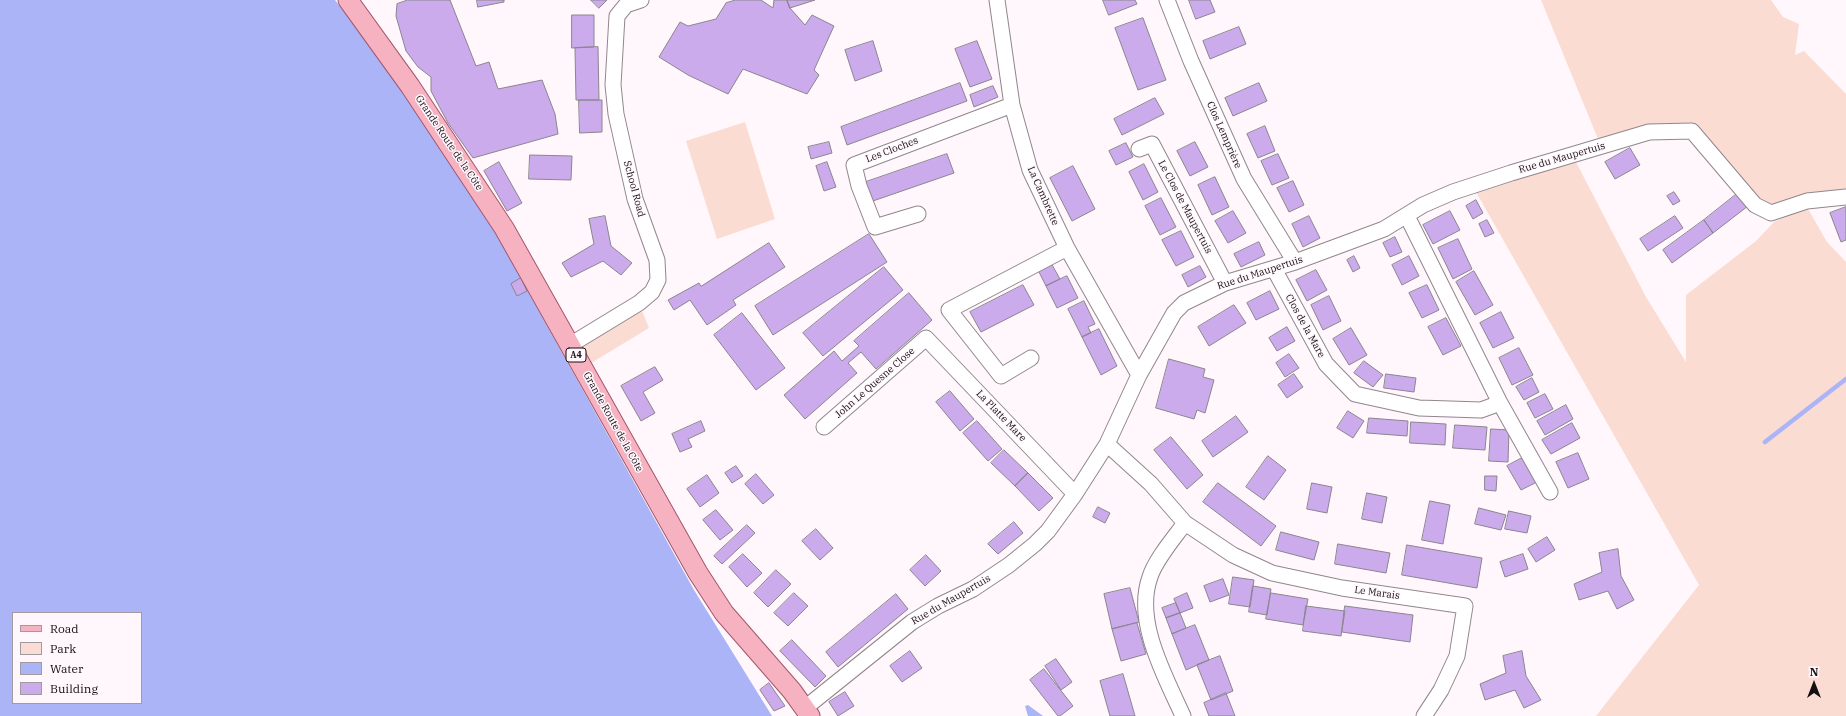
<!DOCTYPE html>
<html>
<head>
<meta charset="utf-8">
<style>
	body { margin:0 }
	#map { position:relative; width:1846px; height:716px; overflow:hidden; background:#fff7fc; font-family:"IBM Plex Serif",serif }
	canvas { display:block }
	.legend { position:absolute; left:12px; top:612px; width:130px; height:92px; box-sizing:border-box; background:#fff7fc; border:1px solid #a19a9e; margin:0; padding:5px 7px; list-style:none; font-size:12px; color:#130f12 }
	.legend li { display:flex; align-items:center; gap:8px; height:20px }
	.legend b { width:20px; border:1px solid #a19a9e }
	.north { position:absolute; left:1794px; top:664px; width:40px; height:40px; -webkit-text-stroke:3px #fff7fc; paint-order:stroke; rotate:0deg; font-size:11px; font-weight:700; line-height:16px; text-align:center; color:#130f12 }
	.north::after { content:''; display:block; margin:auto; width:14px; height:18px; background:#130f12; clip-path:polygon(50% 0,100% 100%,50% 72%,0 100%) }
</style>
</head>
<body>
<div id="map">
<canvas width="1846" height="716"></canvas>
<ul class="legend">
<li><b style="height:5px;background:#f7b2c2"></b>Road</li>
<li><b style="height:11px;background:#fbdcd3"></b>Park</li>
<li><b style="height:11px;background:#aab4f6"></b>Water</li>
<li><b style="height:11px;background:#cbabeb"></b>Building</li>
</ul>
<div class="north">N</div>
</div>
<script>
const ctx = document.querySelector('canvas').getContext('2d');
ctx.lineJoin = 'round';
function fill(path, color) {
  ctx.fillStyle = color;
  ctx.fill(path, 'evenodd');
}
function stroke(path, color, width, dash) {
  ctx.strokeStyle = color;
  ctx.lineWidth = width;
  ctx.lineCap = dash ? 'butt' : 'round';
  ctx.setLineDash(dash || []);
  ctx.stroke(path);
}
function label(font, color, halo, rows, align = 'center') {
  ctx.font = font + ' "IBM Plex Serif",serif';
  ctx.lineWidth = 3;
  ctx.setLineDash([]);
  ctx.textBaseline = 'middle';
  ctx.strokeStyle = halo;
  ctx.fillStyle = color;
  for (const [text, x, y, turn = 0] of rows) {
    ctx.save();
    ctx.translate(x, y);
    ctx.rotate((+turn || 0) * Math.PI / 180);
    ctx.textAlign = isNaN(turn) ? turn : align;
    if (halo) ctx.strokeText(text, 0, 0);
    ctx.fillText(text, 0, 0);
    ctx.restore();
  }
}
fill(new Path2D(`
	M1541 0H1771L1783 17 1799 24 1795 55 1804 51 1846 94V192L1768 207 1752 194 1693 125H1657L1598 139Z
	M745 122 775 219 717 239 686 141Z
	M1576 162 1646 297 1686 362V295L1756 241 1774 222 1807 207 1827 242 1846 262V716H1596L1699 585 1472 185Z
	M639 303 649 328 583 368 570 345Z`), '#fbdcd3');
fill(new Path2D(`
	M0 0H335L394 77 491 225 694 590 772 716H0ZM13 613H141V703H13Z
	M1028 705 1043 716H1028L1025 706Z`), '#aab4f6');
stroke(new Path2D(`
	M1765 442 1846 379`), '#aab4f6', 4.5);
const building = new Path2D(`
	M408 0H450L476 66 489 62 498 89 542 80 555 114 558 134 473 158 448 123 431 91V77L418 67 406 51 396 16 397 4Z
	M477 0H504V2L478 7Z
	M591 0H607L599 8Z
	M736 0H761L773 8 774 0H787L790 8 805 25 812 15 834 26 814 70 819 75 807 94 743 69 728 94 688 75 659 57 680 22 688 26 716 19 726 3Z
	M787 0H815L790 8Z
	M1103 0H1135L1137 4 1109 15Z
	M1189 0H1210L1215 12 1196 19Z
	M572 15H594V47L572 48Z
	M1143 18 1166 80 1138 90 1115 28Z
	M1239 27 1246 44 1210 59 1203 41Z
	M873 41 882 71 855 81 845 50Z
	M977 41 992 79 970 87 955 49Z
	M598 47 599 100H576L575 48Z
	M960 83 967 101 847 145 841 127Z
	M1259 83 1267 101 1233 116 1225 98Z
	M993 86 998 97 974 107 970 95Z
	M1155 98 1164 114 1122 135 1114 119Z
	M579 100H602V132L580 133Z
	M1265 126 1275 151 1258 158 1247 134Z
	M829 142 832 153 811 159 808 147Z
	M1195 142 1208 167 1190 176 1177 151Z
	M1126 143 1133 157 1116 165 1109 151Z
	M1630 148 1640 165 1615 179 1605 162Z
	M947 154 954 173 870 202 863 183Z
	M1278 154 1289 178 1272 185 1261 161Z
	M530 155 572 156 571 180 529 179Z
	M499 162 522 203 507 211 484 171Z
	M827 162 836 187 824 191 816 166Z
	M1144 164 1158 192 1143 200 1129 172Z
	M1073 166 1095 209 1072 221 1050 178Z
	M1215 177 1229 207 1212 215 1198 185Z
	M1293 181 1304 205 1289 212 1277 188Z
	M1674 192 1680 201 1673 205 1667 196Z
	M1738 193 1748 206 1713 233 1704 220Z
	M1161 198 1176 227 1160 235 1145 206Z
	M1476 200 1483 213 1473 219 1466 206Z
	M1846 207V240L1841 242 1830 213Z
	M1233 211 1246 233 1228 243 1215 221Z
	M1450 211 1460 230 1433 244 1423 225Z
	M605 216 611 246 632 263 621 275 603 261 571 277 562 263 594 244 589 219Z
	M1309 216 1320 238 1303 247 1292 224Z
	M1675 216 1683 228 1648 251 1640 239Z
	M1487 220 1494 233 1485 237 1479 224Z
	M1704 220 1713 233 1672 263 1663 250Z
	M1181 231 1194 257 1176 266 1162 240Z
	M869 234 887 262 773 335 755 306Z
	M1395 237 1402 252 1390 257 1383 243Z
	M1458 239 1472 269 1453 279 1438 248Z
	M1259 242 1265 255 1241 267 1234 254Z
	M769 243 785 267 733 300 736 305 707 325 690 300 674 310 668 300 699 283 701 286Z
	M1354 256 1360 268 1353 272 1347 260Z
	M1409 256 1419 276 1402 285 1392 265Z
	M1051 263 1060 279 1046 286 1038 270Z
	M1200 266 1206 277 1188 287 1182 275Z
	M884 267 903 290 823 356 803 333Z
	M1316 270 1327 290 1307 301 1296 280Z
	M1474 271 1493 305 1475 315 1456 282Z
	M1067 276 1078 298 1057 308 1046 286Z
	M521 278 527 291 517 296 511 284Z
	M1023 285 1034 305 981 332 970 312Z
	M1427 285 1439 310 1422 318 1409 293Z
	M1270 291 1279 309 1256 320 1247 303Z
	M909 293 932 320 876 369 861 352 848 363 857 373 805 419 784 395 834 351 842 361 859 346 854 341Z
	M1329 296 1341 321 1323 330 1311 305Z
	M1084 301 1095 324 1088 327 1091 333 1082 337 1068 309Z
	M1234 305 1246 323 1209 346 1198 327Z
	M1501 312 1514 338 1493 348 1480 323Z
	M742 313 785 368 756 390 714 335Z
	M1446 318 1461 346 1443 355 1428 327Z
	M1287 327 1295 341 1277 351 1269 338Z
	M1351 328 1367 355 1349 365 1333 339Z
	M1099 329 1117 366 1101 375 1082 337Z
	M1519 348 1533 375 1512 385 1499 358Z
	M1289 354 1299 368 1285 377 1276 363Z
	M1169 359 1205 369 1203 377 1214 380 1205 413 1197 410 1194 419 1156 408Z
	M1364 361 1383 375 1373 387 1354 373Z
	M655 367 663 380 643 392 655 413 641 421 621 386Z
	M1294 374 1303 387 1287 398 1278 385Z
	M1386 374 1416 378 1414 392 1384 388Z
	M1532 378 1539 392 1524 400 1516 387Z
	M950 391 974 419 960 431 936 402Z
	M1545 394 1553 409 1535 418 1527 403Z
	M1566 405 1573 419 1545 435 1537 421Z
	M1348 411 1364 421 1353 438 1337 428Z
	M1236 416 1248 432 1213 457 1202 441Z
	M1369 418 1408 421 1407 436 1367 433Z
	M701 421 705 431 688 439 692 447 680 452 672 434Z
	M977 421 1002 449 988 461 963 433Z
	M1411 422 1446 424 1445 445 1410 443Z
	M1572 423 1580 438 1551 454 1542 440Z
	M1455 425 1487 427 1485 450 1453 448Z
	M1491 429 1509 430 1508 462 1489 461Z
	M1171 437 1203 475 1187 489 1154 450Z
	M1004 450 1028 473 1015 486 991 463Z
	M1578 453 1589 479 1568 488 1556 462Z
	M1268 456 1286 470 1264 500 1246 487Z
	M1524 457 1537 482 1521 490 1507 466Z
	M736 466 743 476 732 483 725 473Z
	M1028 473 1053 498 1039 511 1015 486Z
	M756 474 774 495 763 504 745 484Z
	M707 475 719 493 700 507 687 489Z
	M1485 476H1497L1496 491 1485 490Z
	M1218 483 1276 526 1261 546 1203 502Z
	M1312 483 1332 487 1327 513 1307 509Z
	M1367 493 1387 497 1382 523 1362 519Z
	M1430 501 1450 505 1443 544 1422 540Z
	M1098 507 1110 513 1105 523 1093 517Z
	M1479 508 1506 515 1501 530 1475 524Z
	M716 510 733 530 720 540 703 520Z
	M1509 511 1531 516 1527 533 1505 529Z
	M1014 522 1023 533 998 554 988 544Z
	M747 525 755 533 722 564 714 556Z
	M816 529 833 548 820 560 802 541Z
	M1281 532 1319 542 1314 560 1276 550Z
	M1547 537 1555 550 1536 562 1528 549Z
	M1338 544 1390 553 1386 573 1335 564Z
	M1407 545 1482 558 1477 588 1402 575Z
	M1618 549 1621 576 1634 600 1617 609 1608 591 1579 600 1574 584 1602 572 1599 553Z
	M743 554 762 573 747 587 729 567Z
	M1523 554 1528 569 1505 577 1500 562Z
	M926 555 941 571 925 586 910 570Z
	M776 570 791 584 768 607 754 593Z
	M1233 577 1254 580 1250 607 1229 604Z
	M1223 579 1229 595 1210 602 1204 586Z
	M1253 586 1271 589 1267 615 1249 612Z
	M1130 588 1139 622 1112 629 1104 594Z
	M794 593 808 606 788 626 774 613Z
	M1187 593 1193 608 1180 613 1174 599Z
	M1271 593 1308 599 1303 625 1266 619Z
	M896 594 908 609 838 667 826 652Z
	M1176 603 1180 613 1166 618 1162 608Z
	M1306 606 1345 611 1341 636 1303 631Z
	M1345 606 1413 615 1410 642 1342 632Z
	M1180 613 1186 628 1172 634 1166 618Z
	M1137 623 1146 654 1121 661 1112 629Z
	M1195 625 1209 660 1186 670 1172 634Z
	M792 640 826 676 815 687 780 651Z
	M910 651 922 668 902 682 890 666Z
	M1522 651 1526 676 1541 700 1524 708 1515 690 1485 700 1480 684 1506 673 1503 656Z
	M1220 656 1233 691 1211 700 1197 665Z
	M1056 659 1072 682 1061 690 1045 666Z
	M1044 669 1073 706 1060 716H1058L1030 680Z
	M1123 674 1135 716H1110L1100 681Z
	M769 683 785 706 774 711 760 690Z
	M845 692 854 706 838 716 829 702Z
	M1226 693 1235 716H1209L1204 703Z`);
fill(building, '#cbabeb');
stroke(building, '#8a8590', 1);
const minor = new Path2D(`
	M997 0 1012 105 1030 170 1067 248 1139 375
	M1167 0 1191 61 1244 179 1295 262
	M1139 149 1152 144 1225 283
	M918 214 875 227 859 186 854 165 1012 105
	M1407 216 1500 403
	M1274 269 1326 364 1355 394 1419 408 1481 410 1500 403 1550 492
	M570 345 639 303 652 292 658 280 657 260 635 199 616 114 613 85 617 16 626 5 641 0
	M1031 358 1001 376 949 310 1067 248
	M824 427 926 338 1075 494
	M1107 444 1151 484 1185 523 1233 555 1272 573 1342 588 1465 606 1457 656 1441 690 1424 716
	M805 708 912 622 938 606 973 589 1009 565 1035 544 1048 531 1075 494 1107 444 1139 375 1174 313 1184 303 1225 283 1295 262 1384 229 1423 205 1453 192 1511 173 1649 132 1692 131 1755 205 1771 213 1807 201 1846 197
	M1183 716C1165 676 1134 621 1150 577 1155 560 1174 538 1185 523`);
const major = new Path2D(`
	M348 0 410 86 504 228 698 573 724 613 792 691 810 716`);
stroke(minor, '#91868e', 17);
stroke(major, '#a3576a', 21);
stroke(minor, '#fff', 15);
stroke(major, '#f7b2c2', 19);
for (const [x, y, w] of [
	[576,355,20]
]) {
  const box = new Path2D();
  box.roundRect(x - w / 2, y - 7, w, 14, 3);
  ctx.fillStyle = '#fff7fc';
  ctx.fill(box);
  stroke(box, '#130f12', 1);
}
label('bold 9px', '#130f12', null, [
	["A4",576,355]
]);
label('10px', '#130f12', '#fff7fc', [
	["Clos Lemprière",1224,135,66],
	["Grande Route de la Côte",449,143,56],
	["Les Cloches",892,150,-21],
	["Rue du Maupertuis",1562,158,-16],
	["School Road",634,189,75],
	["La Cambrette",1043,196,66],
	["Le Clos de Maupertuis",1185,207,62],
	["Rue du Maupertuis",1260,273,-18],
	["Clos de la Mare",1305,326,61],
	["John Le Quesne Close",875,383,-41],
	["La Platte Mare",1001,416,46],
	["Grande Route de la Côte",613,422,61],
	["Le Marais",1377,593,8],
	["Rue du Maupertuis",951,600,-30]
]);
</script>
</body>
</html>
